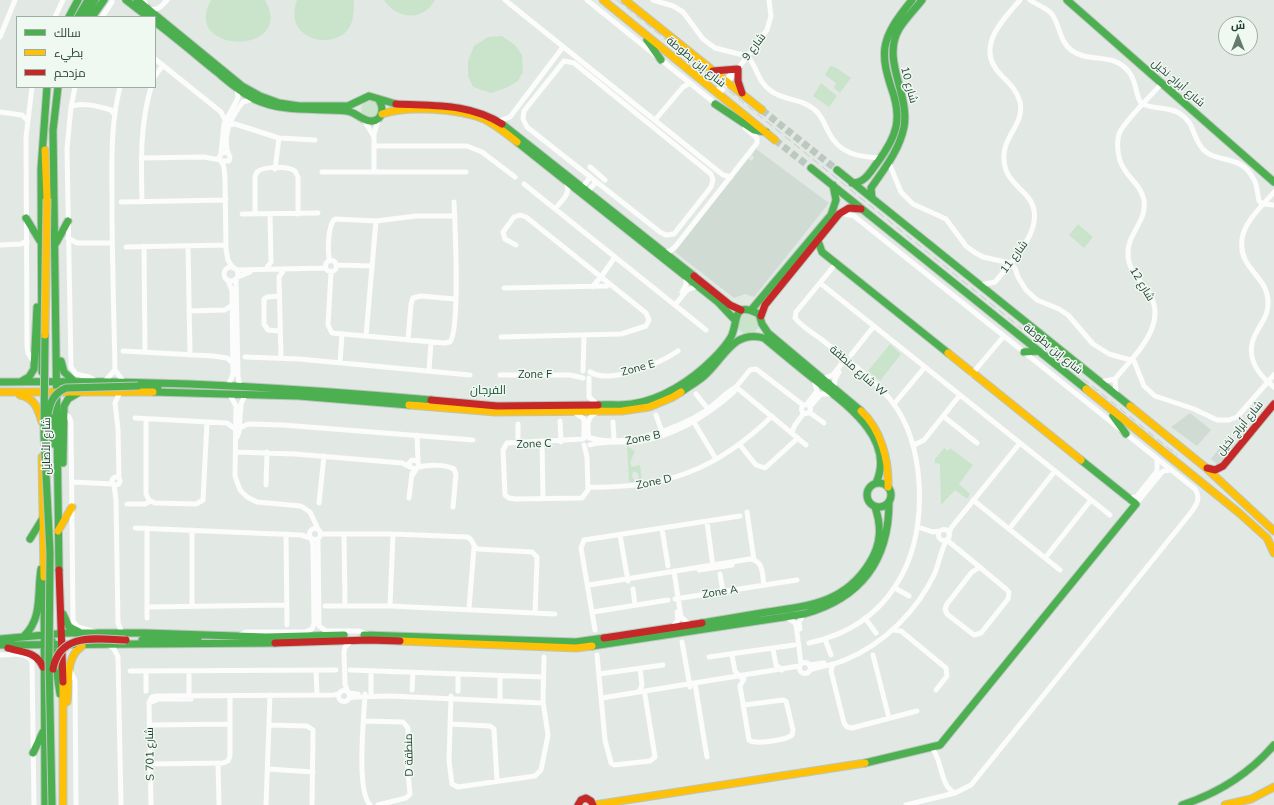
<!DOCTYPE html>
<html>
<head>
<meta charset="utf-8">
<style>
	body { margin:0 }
	#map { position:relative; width:1274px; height:805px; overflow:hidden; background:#e2e9e4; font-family:Mulish,Cairo,sans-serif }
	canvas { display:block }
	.legend { position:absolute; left:16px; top:16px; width:140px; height:72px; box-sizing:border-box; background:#f0f8f2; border:1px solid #9caea3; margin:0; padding:5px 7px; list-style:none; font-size:12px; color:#1e3e2d }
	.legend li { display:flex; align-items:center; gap:8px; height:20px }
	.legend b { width:20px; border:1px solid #9caea3 }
	.north { position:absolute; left:1218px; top:16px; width:40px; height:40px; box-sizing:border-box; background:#f0f8f2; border:1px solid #9caea3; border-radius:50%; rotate:0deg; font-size:11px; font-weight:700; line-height:16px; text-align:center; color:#1e3e2d }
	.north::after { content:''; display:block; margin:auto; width:14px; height:18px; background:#637a6d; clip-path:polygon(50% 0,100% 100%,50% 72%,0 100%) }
</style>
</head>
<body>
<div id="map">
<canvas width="1274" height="805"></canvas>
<ul class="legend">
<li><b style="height:5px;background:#4caf50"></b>سالك</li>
<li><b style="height:5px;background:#ffc107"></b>بطيء</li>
<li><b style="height:5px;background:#c62828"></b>مزدحم</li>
</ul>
<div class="north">ش</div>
</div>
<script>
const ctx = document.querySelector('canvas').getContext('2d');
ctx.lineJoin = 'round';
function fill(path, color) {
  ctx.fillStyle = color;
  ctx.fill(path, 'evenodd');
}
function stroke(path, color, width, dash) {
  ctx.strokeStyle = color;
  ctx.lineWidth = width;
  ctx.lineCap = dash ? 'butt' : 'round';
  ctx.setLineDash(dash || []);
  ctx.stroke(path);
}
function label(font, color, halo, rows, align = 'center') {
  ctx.font = font + ' Mulish,Cairo,sans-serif';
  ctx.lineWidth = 3;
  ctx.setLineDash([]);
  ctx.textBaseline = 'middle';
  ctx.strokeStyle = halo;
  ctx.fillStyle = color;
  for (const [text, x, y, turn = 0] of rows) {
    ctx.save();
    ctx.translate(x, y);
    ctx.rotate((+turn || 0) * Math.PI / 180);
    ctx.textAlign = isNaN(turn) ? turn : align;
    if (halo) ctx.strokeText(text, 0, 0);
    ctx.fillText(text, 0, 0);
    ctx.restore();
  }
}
fill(new Path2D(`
	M756 149 829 203 754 297 745 294 734 298 675 252 748 159 752 161 754 157 752 155Z
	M1190 413 1211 430 1197 446 1171 427Z
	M1228 437 1235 443 1218 465 1211 459Z`), '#cfdbd3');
fill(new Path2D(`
	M211 0H265C297 56 180 55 211 0Z
	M297 0H354C354 7 354 17 351 24 341 52 281 43 297 0Z
	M384 0H435C423 22 396 19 384 0Z
	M502 36 515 45 522 55 523 72 518 81 506 88 491 93 473 87 468 76V61L474 46 488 37Z
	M830 66 835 67 851 78 840 93 834 88 836 83 825 75Z
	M821 83 837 96 829 107 813 96Z
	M361 109a9 9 0 1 1 18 0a9 9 0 1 1-18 0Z
	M1078 224 1093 237 1084 248 1069 235Z
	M737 323a11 11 0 1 1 22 0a11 11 0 1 1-22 0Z
	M890 344 901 354 880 381 868 371Z
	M627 446 635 451 630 463 632 467 640 465 642 481 639 480 638 473 633 471 632 476 635 482H629Z
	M944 448 948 451 950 448 973 465 959 484 970 494 967 499 955 490 941 505 940 464 935 463V459Z`), '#c9e4ca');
stroke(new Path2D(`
	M762 110 837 170
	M775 140 811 168`), '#bbc7bf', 7, [7, 3.5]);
const fast = new Path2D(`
	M126 0 148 17
	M137 0 242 86 260 96 279 103 299 106H348L369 96 396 104
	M1067 0 1274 182
	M69 17 78 0
	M78 17 88 0
	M84 17 95 0
	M92 17 104 0
	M155 22C176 38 196 55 217 72 229 82 240 92 254 99 283 113 315 108 347 111 356 112 363 122 372 121 383 120 384 108 379 100
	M647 40 661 60
	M58 87 53 130 59 570
	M715 104 754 130 766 132
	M502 124 694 276
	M517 142 718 302 734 319
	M811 168 1086 389
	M837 170 1130 406
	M852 183C865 183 870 172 877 163 897 136 903 119 891 87 887 74 883 61 885 47 888 29 901 14 912 0
	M872 198 871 188C884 169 899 151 904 127 910 94 881 60 899 29 905 19 915 9 922 0
	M26 218 40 241
	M818 241 822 252 948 353
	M56 243 68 221
	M752 309 831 215 836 200 833 185
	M1024 352 1038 351
	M61 361 64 372 74 381
	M42 372 41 169 47 87
	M22 381 29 377 34 369 37 307
	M0 382C144 379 287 387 431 400
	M138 386 158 387
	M153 392 299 396 409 405
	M681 392C688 387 697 382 704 376 724 359 733 329 764 338 782 353 800 368 819 383 847 405 896 440 876 483
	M52 399 53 444
	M598 405C609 404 621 406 632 404 662 400 692 380 713 359 719 353 727 344 731 337 739 321 731 300 759 314L762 324 768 333 861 411
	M1113 416 1126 434
	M63 463 64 406 68 399 78 393
	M867 495a12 12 0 1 1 24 0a12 12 0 1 1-24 0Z
	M30 539 43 518
	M44 577 45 805
	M63 614 69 627 79 632
	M702 623C724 619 746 616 768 612 810 606 846 602 870 562 881 544 882 527 875 507
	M364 635 576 642 604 638
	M24 636C43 618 37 593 41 569
	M0 639 67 633H145L266 637 344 635
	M142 640 198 639
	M52 641 60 694
	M0 645 275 643
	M592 646 804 614C861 598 889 561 889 502
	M33 753 43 732
	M865 763 940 745 1136 504 1081 460
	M1182 805C1219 793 1249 774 1274 745`);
const slow = new Path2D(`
	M603 0 775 140
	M625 0 762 110
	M382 114C407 105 459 109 484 119 496 125 507 134 517 142
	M45 150 47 199
	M948 353 1081 460
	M1086 389 1238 512 1267 538 1274 553
	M0 392H153
	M20 395C35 398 38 409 42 422
	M409 405 495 412 622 411 649 407 673 397 681 392
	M1130 406 1205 467 1274 531
	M861 411C881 429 889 461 888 487
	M42 457 44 577
	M58 531 72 507
	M400 641 576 648 592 646
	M67 702C70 682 64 659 82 646
	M63 805V682
	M594 805 865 763
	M1225 805 1251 799 1274 787`);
const jam = new Path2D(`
	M713 71 738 69V81L742 93
	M396 104C433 106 469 103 502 124
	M694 276 730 305 741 310
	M761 316 765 305 839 214 849 208 861 209
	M431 400 497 406 598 405
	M1207 468 1215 470 1223 466 1274 404
	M59 570 63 682
	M604 638 702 623
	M275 643 369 640 400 641
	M8 648C22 653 36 651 43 667
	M578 805 581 800 586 798 591 801 593 805`);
stroke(fast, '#bbc6bf', 9);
stroke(slow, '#bbc6bf', 9);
stroke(jam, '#bbc6bf', 9);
stroke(new Path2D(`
	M144 0 147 8C156 12 161 7 167 0
	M505 0 723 175 731 177
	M587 0 717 105
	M653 0 673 6 683 12 703 39 715 48 747 56C758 67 756 80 771 91 784 101 802 98 815 110 822 116 824 123 828 131 839 154 858 157 881 158
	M1030 0C1037 5 1045 7 1051 13 1060 24 1059 41 1071 50 1089 64 1113 51 1129 72 1137 82 1135 94 1141 103 1152 110 1167 106 1179 113 1195 123 1192 136 1202 148 1214 164 1240 153 1253 178 1258 185 1257 193 1259 201L1263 204 1274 205
	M55 17 63 0
	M102 17 112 2
	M0 37 15 0
	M155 59 221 112 225 120
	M564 61 574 63 711 174 713 180 711 187 674 234 666 235 660 232 527 127 523 119 524 111Z
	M155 76 163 65
	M32 87 26 137 27 346 28 353 34 362
	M75 87 71 107 67 149 71 367 76 374 89 377 96 381
	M120 87C110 126 112 165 112 205 112 260 114 315 115 370L123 381
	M716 92 733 71 737 69
	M719 94 767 30 771 16 769 0
	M71 107C81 101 100 107 111 110L114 114
	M0 112 22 115 27 120
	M363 118 374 137
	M655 120 683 87 690 83
	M499 121 510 117 563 47
	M228 125 235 124 279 138 315 140
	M374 146H467L482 152 515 177
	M221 153 224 124 238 98 237 88
	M228 153C222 134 231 117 243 102L253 99
	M141 158 204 157 220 160
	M221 161H229L230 157 228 153 223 152 219 157 224 167 225 180 226 249 228 260 233 268
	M889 163 901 192 913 204 946 219 966 246 974 252 983 257 1010 263 1015 268 1018 277 1026 290 1037 300 1059 309 1068 315 1093 344 1109 354 1134 361 1144 386 1155 396 1194 409 1217 420H1229L1237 417 1274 375
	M590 167 605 180
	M275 169 279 138
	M322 172H466
	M374 172V134L379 117
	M524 184 706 330
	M583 187 590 177
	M588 191 596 182
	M1274 192C1263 205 1244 222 1242 239 1238 269 1267 275 1268 301 1269 315 1261 323 1255 335 1245 356 1257 374 1274 387
	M142 201C141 162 140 125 151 87
	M121 202 226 200
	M555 209C562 200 572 193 566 182
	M840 213 854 216 1195 489C1202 499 1195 507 1189 515L971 785 955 793 906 805
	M242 214 318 213
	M255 214V177L257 172C264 166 287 166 295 171L298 177V214
	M68 238 77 243H112
	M0 245 21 244 27 241
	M144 246 145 352
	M188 246 190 355
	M126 247 226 245
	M663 252 670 251 675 247 757 143V138L745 128
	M325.5 266a5.5 5.5 0 1 1 11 0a5.5 5.5 0 1 1-11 0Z
	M330 261C327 252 328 224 335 219L376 221 416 216H455
	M336 265 372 266
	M224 274a7 7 0 1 1 14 0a7 7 0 1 1-14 0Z
	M266 269 271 262 270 214
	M237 270 325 268
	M331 272 328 325 332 333 444 343 450 342C460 330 455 223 454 202
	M238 277 250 272
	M236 280 238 376 240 387
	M820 283 1110 515
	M981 285 995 282C1012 261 1051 224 1027 196 1016 184 1004 176 1004 159 1002 137 1025 124 1020 102 1017 90 1009 83 1001 75 974 48 1002 21 1020 0
	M592 287 601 277 615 257
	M504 288 607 286
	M682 292 686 285V277
	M279 296 267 297 264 299V324L268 330 280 331
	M675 305 687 290 698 286
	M189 311 225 310 232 305
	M366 336 376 221
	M501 337 621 334 646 326 649 320 646 313 526 217 520 215 514 217 503 232 505 239 516 245
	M408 340 411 304 413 298 421 296 455 299
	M123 351 213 356 227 358 233 363
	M851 355 874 326
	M245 357 299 359 470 375
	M281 358 279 277 283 271
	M340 363 342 334
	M429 371 431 342
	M583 371 584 336
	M590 372C611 385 660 363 678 351
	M972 374 1004 336
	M500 375H570L583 378
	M589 378V397L597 404
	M822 379 833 375 845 359
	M1115 379 1116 394
	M105 381 115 370
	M1101 382 1115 379C1136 353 1172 322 1146 288 1137 277 1128 269 1128 254 1127 234 1147 222 1144 200 1141 185 1129 179 1123 167 1118 159 1116 144 1119 134 1124 121 1152 95 1162 83
	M228 386 233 374 232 290 228 281
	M834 388 835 379 839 372
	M696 394 708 409
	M230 395 236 406 235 476 240 490 247 497 257 502 301 506 310 512 318 529
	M807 404 817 391 814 380
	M894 404 925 367
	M801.5 409a4.5 4.5 0 1 1 9 0a4.5 4.5 0 1 1-9 0Z
	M803 405 756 369 750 370 736 387 806 445
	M810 407 821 394H832
	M574 412 584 419V438
	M809 412 824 423
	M64 414 69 417 71 422 73 621 78 627 96 632
	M656 415 662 432
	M943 416 977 443
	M135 418 227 423 235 429
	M146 419V494L149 500 155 503 196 504 203 500 207 422
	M692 419 716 459
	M560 421 561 442
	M613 422 614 440
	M518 424V443
	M240 428 248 424 283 425 473 440
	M792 432 795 425 804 413
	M417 435 418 462
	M237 437 239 432 241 404 245 395
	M589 438C587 427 586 416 598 412
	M590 438C626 448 677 429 707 410 717 403 726 392 736 387L734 392C707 416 673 437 636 442 622 443 604 440 590 445
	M583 439 507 443 503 450 505 495 509 498 516 499 582 498 588 490 587 457 584 445
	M542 441 543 499
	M740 445 756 465 765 468 798 438
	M914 445 924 440 960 395
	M236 452 295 454 402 463 410 467
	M418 467C428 465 445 464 454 469L456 474 453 507
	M412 476 419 465 417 461 412 460 409 463 410 467 416 469
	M112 481a4 4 0 1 1 8 0a4 4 0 1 1-8 0Z
	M119 478 118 429 115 403 120 392
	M72 482 113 484
	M114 484 116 500 118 623 122 633
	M266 485 267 452
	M588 487C665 489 717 470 772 416
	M409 498 412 473
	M1128 499 1137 496 1157 471V459
	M973 500 1060 570
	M319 503 324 456
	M127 504H145L151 501
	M1136 504 1163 471 1171 470
	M747 512 754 560
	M707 522 713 567
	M918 527 933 532 940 531
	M135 528 301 535 311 538
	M147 528V618
	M309.5 534a5.5 5.5 0 1 1 11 0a5.5 5.5 0 1 1-11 0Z
	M662 529 668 566
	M1009 529 1055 471
	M938.5 535a5.5 5.5 0 1 1 11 0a5.5 5.5 0 1 1-11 0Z
	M192 530V606
	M286 534 287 625
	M321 534H393L467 537C474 539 472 547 478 549L532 552 537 557V561L535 613
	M344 534 345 606
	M949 534 951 528 1020 443
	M620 535 628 581
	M318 539 319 626 326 631H359L368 634
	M947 540 1006 589 1009 592 1008 599 981 633 974 635 947 614 945 609 947 604 972 572 980 567
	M1045 558 1091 500
	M699 570 732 565
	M674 571 681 617 689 624
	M720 574 723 592
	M589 585 750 559C764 561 762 574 764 585
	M895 588 909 596
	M633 589 635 605
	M675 599 797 580
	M325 606H390L555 614
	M390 606 393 534
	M147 607 287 605
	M469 609 474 547
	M593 612 668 600
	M787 617 796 624 801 664
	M865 618 876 633
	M672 628 678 620 677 612
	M800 629 799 622 804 614
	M595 630 581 548 584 540 740 516
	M894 630 901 631 946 668 947 676 936 690
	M238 636 246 632H305L312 629 314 624 313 545 311 538
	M825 639 831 655
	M682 642 690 687
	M809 643C889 626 924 560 919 482 917 454 911 427 893 403 874 378 845 359 821 339 813 333 802 327 795 318L796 312 833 267
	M109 645 114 649 118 657 121 805
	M773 649 776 665 782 670
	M0 655C10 655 27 651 32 662L34 805
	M597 655 605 740 611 763 614 765 650 761 655 757 645 695
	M732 655 735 671 740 677
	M873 655 889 718
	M709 657 794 645
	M799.5 668a5.5 5.5 0 1 1 11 0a5.5 5.5 0 1 1-11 0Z
	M833 664 831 671 844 723 847 727 852 728 917 711
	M809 665 824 663
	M69 668 75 680 76 805
	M316 670 317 695
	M350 670 543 677
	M810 670C821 666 834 665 845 660 884 644 917 611 935 573 939 562 941 551 946 541
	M130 671 336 670
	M146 671V691
	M371 671V693
	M458 674V691
	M599 674 663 665
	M695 684 707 757
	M412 690 413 672
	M338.5 696a5.5 5.5 0 1 1 11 0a5.5 5.5 0 1 1-11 0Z
	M347 691 345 684 344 652 345 647 351 641
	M639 692 642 685 640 669
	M349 693 358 694
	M365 694C364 717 356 790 370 805
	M451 696 449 761 452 784 458 787 535 776 541 770 548 735 543 701 544 657
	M189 698V671
	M349 698 355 697 390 696 543 703
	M500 698V676
	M602 698 799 666
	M149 703 159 699H191
	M744 705 783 700 786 701 793 730 792 735C786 740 755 745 749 740L740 686 744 679
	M364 721 403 722 408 728V773L410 794 406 798 378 805
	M450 724 490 726 494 729 497 781
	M150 725 230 724
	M269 725 307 726 313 730 312 805
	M932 748C943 761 939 785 955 793
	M218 763 219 805
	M150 764 223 763 228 761 230 756V696
	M268 769 313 772
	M151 805 149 702 152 697 156 696 334 695 340 693
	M266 805 270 695`), '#fbfcfb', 5);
stroke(fast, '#4caf50', 7);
stroke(slow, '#ffc107', 7);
stroke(jam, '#c62828', 7);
stroke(new Path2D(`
	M617 0 1177 455`), '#c6cac8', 1, [8, 4]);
const fastBridge = new Path2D(`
	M45 335 44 435 50 553 49 661 52 805
	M48 414C50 402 54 393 66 388L138 386`);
const slowBridge = new Path2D(`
	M45 335 47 199`);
const jamBridge = new Path2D(`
	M53 669C60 632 96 639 126 640`);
stroke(fastBridge, '#bbc6bf', 9, []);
stroke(slowBridge, '#bbc6bf', 9, []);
stroke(jamBridge, '#bbc6bf', 9, []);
stroke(fastBridge, '#4caf50', 7);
stroke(slowBridge, '#ffc107', 7);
stroke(jamBridge, '#c62828', 7);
label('11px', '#1e3e2d', '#f0f8f2', [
	["شارع 9",754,47,-53],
	["شارع إبن بطوطة",696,62,39],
	["شارع أبراج نخيل",1178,83,41],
	["شارع 10",909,85,75],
	["شارع 11",1014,257,-53],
	["شارع 12",1142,284,59],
	["شارع إبن بطوطة",1053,349,39],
	["Zone E",638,368,-15],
	["شارع منطقة W",858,371,41],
	["Zone F",535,375],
	["شارع أبراج نخيل",1240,428,-51],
	["Zone B",643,438,-11],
	["Zone C",534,444,-2],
	["شارع الأصايل",47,446,-90],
	["Zone D",654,482,-12],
	["Zone A",720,592,-9],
	["S 701 شارع",150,754,-91],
	["D منطقة",409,755,-91]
]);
label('12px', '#185334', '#f0f8f2', [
	["الفرجان",488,390]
]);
</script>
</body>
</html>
